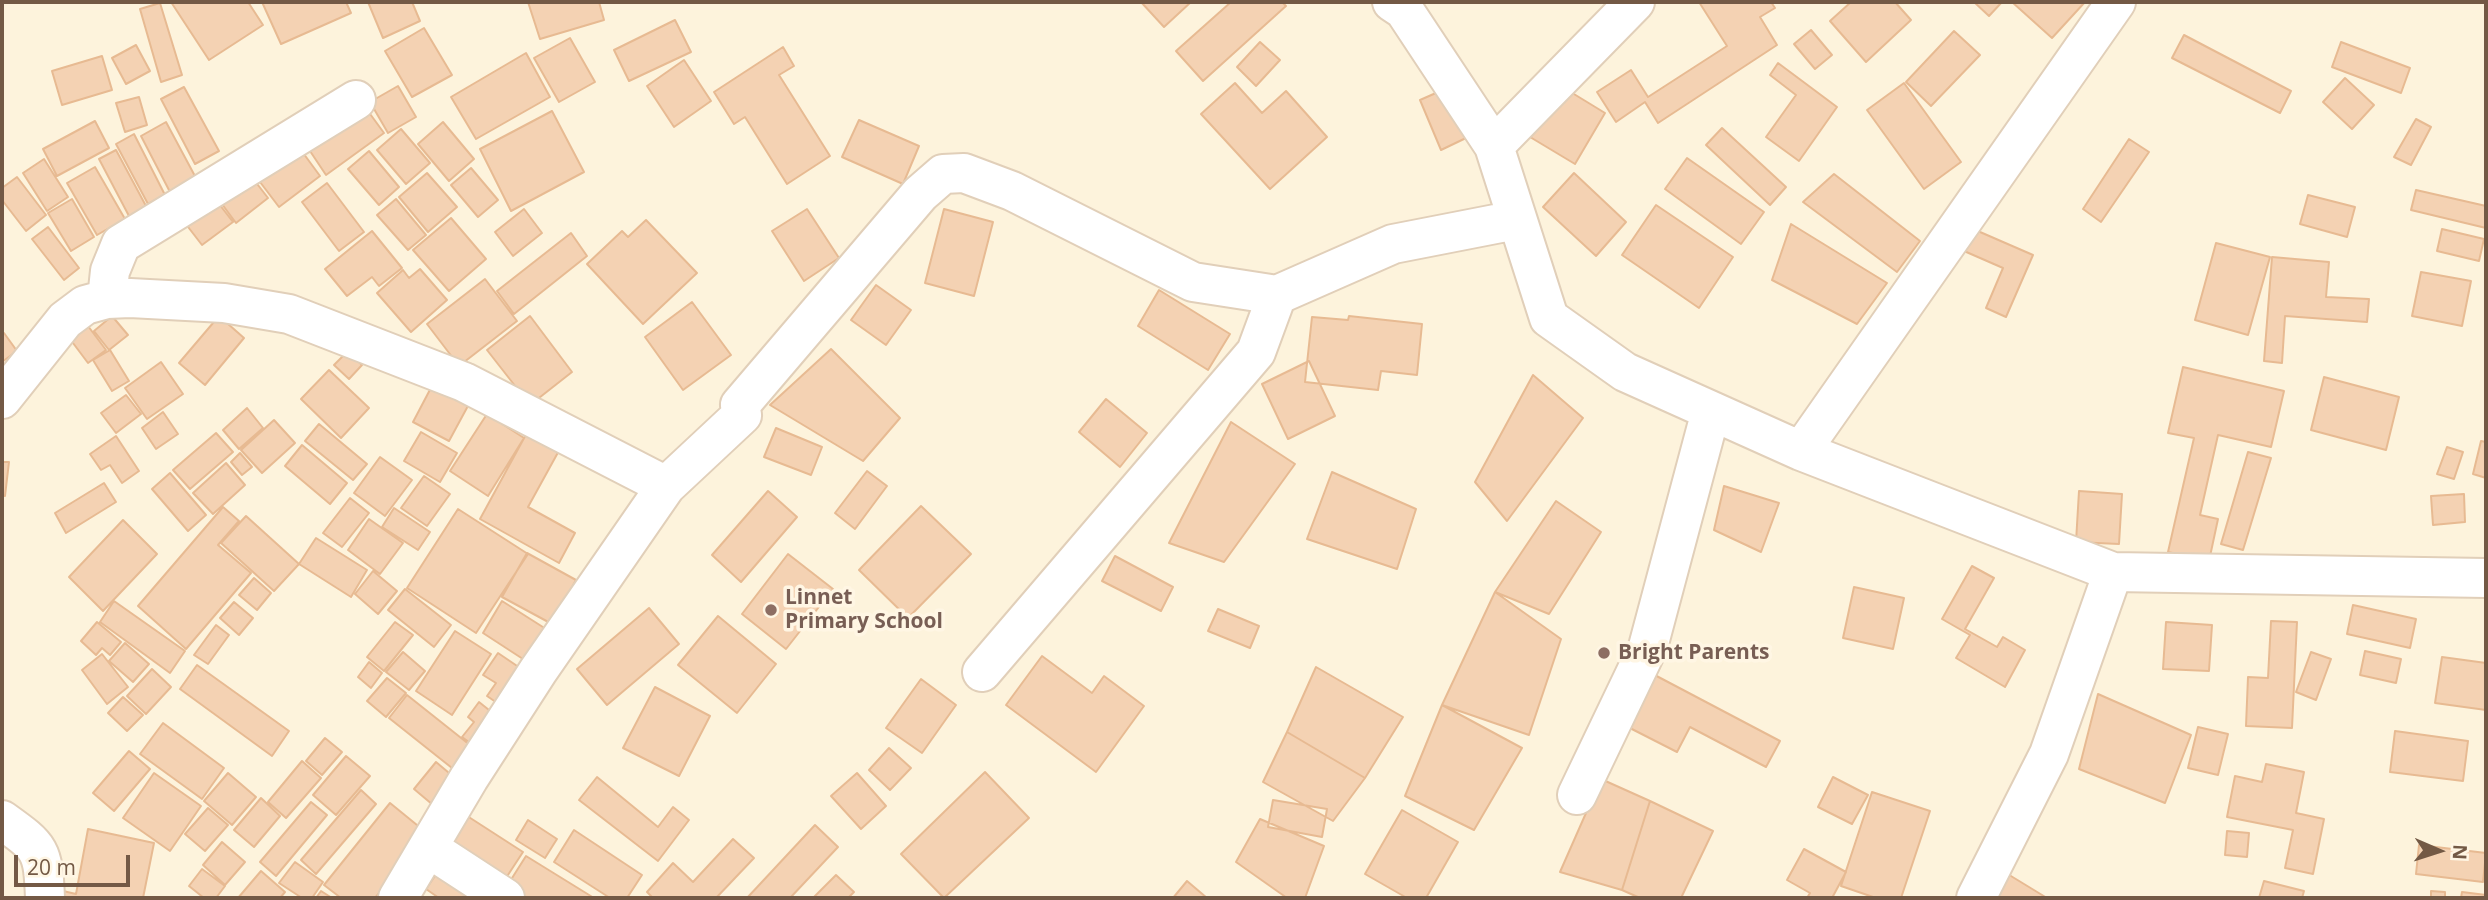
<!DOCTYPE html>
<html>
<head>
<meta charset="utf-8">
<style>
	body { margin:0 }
	#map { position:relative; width:2488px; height:900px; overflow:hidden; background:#fdf3dc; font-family:"Open Sans",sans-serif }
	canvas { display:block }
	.frame { position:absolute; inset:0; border:4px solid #735945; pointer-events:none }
	.north { position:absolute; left:2404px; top:816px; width:70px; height:70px; -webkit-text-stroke:5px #fff6e4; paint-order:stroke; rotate:93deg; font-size:19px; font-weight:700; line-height:28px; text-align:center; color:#735945 }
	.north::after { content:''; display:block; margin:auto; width:24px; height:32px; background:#735945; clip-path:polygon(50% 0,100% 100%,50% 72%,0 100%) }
	.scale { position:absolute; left:14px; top:855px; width:116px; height:32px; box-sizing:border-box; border:4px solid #735945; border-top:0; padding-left:9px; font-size:21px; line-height:24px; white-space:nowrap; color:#735945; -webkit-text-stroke:5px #fff6e4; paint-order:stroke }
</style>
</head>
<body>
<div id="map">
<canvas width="2488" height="900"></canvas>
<div class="frame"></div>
<div class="north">N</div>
<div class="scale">20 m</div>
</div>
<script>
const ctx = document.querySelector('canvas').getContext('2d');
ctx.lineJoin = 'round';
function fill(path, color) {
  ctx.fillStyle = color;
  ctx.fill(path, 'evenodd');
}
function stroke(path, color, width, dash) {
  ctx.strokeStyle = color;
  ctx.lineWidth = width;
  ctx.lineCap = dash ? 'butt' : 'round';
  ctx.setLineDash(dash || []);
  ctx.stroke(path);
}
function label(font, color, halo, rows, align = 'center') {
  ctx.font = font + ' "Open Sans",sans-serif';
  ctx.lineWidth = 7;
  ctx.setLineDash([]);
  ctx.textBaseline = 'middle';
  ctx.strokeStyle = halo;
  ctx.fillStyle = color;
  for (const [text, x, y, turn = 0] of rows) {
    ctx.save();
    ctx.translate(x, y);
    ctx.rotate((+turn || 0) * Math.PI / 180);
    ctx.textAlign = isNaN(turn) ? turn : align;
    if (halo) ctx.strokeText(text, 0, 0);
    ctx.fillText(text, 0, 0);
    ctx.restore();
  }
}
const building = new Path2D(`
	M171 2H248L263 25 209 60Z
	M262 2H346L351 13 281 44Z
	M368 2H412L420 21 383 38Z
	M528 2H599L604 20 540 39Z
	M1141 2H1191L1164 27Z
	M1231 2H1282L1286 6 1203 81 1176 51Z
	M1699 2H1771L1775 8 1760 17 1777 45 1658 123 1645 102 1616 122 1597 92 1631 70 1648 97 1727 46Z
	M1851 2H1895L1911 20 1866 62 1830 21Z
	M1974 2H2002L1989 16Z
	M2012 2H2085L2052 38Z
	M160 3 182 75 161 82 140 9Z
	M675 20 691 52 629 81 614 50Z
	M424 28 452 75 412 97 385 51Z
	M1811 30 1832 55 1815 69 1794 44Z
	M1954 31 1980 55 1931 106 1906 82Z
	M2184 35 2291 91 2280 113 2172 58Z
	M570 38 595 82 559 102 534 58Z
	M1260 42 1280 60 1256 86 1237 67Z
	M2341 42 2410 68 2401 93 2332 67Z
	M136 45 150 71 126 84 112 58Z
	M783 47 794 66 779 75 830 156 787 184 745 117 734 124 714 92Z
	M526 53 550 97 476 139 451 97Z
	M102 56 112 90 62 105 52 71Z
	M684 60 711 101 674 127 647 86Z
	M1778 63 1837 107 1799 161 1766 137 1796 95 1770 75Z
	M2345 78 2374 105 2352 129 2323 102Z
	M1551 80 1605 113 1575 164 1520 131Z
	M1235 83 1262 113 1286 91 1327 137 1270 189 1201 114Z
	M1904 83 1961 162 1924 189 1867 110Z
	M398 86 416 117 388 133 370 102Z
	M184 87 219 151 195 164 161 99Z
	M1445 89 1466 138 1441 150 1420 100Z
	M139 97 147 125 125 132 116 103Z
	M365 107 384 133 326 175 308 148Z
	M552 111 584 172 511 211 480 149Z
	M2416 119 2431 127 2411 165 2394 157Z
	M859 120 919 146 903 184 842 157Z
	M95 121 109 148 57 176 43 149Z
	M166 122 196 178 170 192 141 136Z
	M443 122 474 159 449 181 418 144Z
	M1722 128 1786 187 1770 205 1706 145Z
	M401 129 430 163 406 184 377 150Z
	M134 134 165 195 148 204 116 144Z
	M2129 139 2149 152 2101 222 2083 209Z
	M298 146 320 176 279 207 257 178Z
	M116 150 146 206 129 216 99 159Z
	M369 151 399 187 379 205 348 169Z
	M1687 158 1764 212 1741 244 1665 189Z
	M44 159 68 197 47 211 23 173Z
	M95 167 125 219 97 235 67 183Z
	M471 168 498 200 478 217 451 185Z
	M427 173 457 207 428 232 399 197Z
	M1574 173 1626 222 1596 256 1543 207Z
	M1834 174 1920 241 1897 272 1803 202Z
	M251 176 268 198 236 223 219 200Z
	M17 177 46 215 26 231 2 200V188Z
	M327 183 364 232 339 251 302 202Z
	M2416 190 2486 206V228L2411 210Z
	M2308 195 2355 207 2347 237 2300 224Z
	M72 199 94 237 71 251 48 213Z
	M396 199 426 235 408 250 377 215Z
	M216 200 233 222 202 245 185 223Z
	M1656 205 1733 257 1699 308 1622 255Z
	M524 209 542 233 513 256 495 232Z
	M807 209 839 258 804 281 772 231Z
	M944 209 993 222 974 296 925 283Z
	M451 218 486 259 449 291 413 250Z
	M646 220 697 273 643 324 587 264 622 231 628 237Z
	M1957 222 2033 255 2006 317 1986 308 2003 268 1948 244Z
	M1791 224 1887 283 1857 324 1772 280Z
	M48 227 79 268 64 280 32 239Z
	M2442 229 2484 239 2479 261 2437 251Z
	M372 231 402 268 379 286 372 277 347 296 325 269Z
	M571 233 587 256 514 314 497 291Z
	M2216 243 2270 257 2248 335 2195 320Z
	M2272 257 2329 262 2326 297 2369 299 2367 322 2285 316 2282 363 2264 361Z
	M420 269 447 300 411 332 377 293 403 270 409 278Z
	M2421 272 2471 281 2462 326 2412 316Z
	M485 279 517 321 459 366 427 324Z
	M876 285 911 310 886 345 851 320Z
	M1159 290 1230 334 1208 370 1138 326Z
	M692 302 731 355 683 390 645 337Z
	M112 316 128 335 109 350 94 331Z
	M219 316 244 338 205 385 179 363Z
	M530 316 572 372 530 405 487 350Z
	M1349 316 1422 324 1417 375 1381 371 1378 390 1305 382 1312 317 1348 320Z
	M82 318 106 350 88 363 64 331Z
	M4 333 17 351 2 362V334Z
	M831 349 900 418 863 461 770 405Z
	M110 350 129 381 112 391 93 360Z
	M348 351 362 365 349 379 334 365Z
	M1309 361 1335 416 1288 439 1262 384Z
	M161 362 183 394 147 419 125 388Z
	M2183 367 2284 391 2271 447 2218 435 2200 515 2218 519 2209 561 2168 552 2194 438 2168 433Z
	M329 370 369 408 341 438 301 399Z
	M1533 375 1583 418 1507 521 1475 482Z
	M2324 377 2399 397 2386 450 2311 430Z
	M433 384 469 404 449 441 413 422Z
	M126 395 141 414 116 433 101 413Z
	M1106 399 1147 433 1120 467 1079 432Z
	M247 408 263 428 239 449 223 430Z
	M163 412 178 434 156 449 142 428Z
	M487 414 524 438 488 496 450 471Z
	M274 420 295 443 262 473 241 450Z
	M1231 422 1295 464 1224 562 1169 543Z
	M319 424 367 464 353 480 305 441Z
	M776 428 822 447 811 475 764 457Z
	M529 429 561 447 528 507 575 533 559 563 480 519Z
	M421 432 457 453 440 482 404 461Z
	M216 433 233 452 190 489 173 470Z
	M116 436 139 471 122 483 110 465 101 470 90 454Z
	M2481 441 2486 442V478L2473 474Z
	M302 445 347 483 330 504 285 466Z
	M2447 447 2463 452 2454 479 2437 474Z
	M2248 452 2271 458 2243 550 2221 544Z
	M240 453 252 467 242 475 231 462Z
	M380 457 412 480 385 516 354 493Z
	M2 462H9L5 496 2 495Z
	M226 463 245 485 213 514 193 493Z
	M867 471 887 486 855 529 835 513Z
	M1332 472 1416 509 1397 569 1307 539Z
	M170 473 206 515 188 531 152 489Z
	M424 476 450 494 427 526 401 508Z
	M104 483 116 502 66 533 55 513Z
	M1724 486 1779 503 1761 552 1714 530Z
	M768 491 797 517 741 582 712 555Z
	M2079 491 2122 494 2119 544 2076 542Z
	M2464 494 2465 522 2433 525 2431 496Z
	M350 498 369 513 342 547 323 533Z
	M1556 501 1601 532 1549 614 1495 592Z
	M921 506 971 554 908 618 859 570Z
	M223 507 239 521 218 545 251 573 186 649 138 606Z
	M394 508 430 532 418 550 382 527Z
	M458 509 528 554 476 633 407 588Z
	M246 516 299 564 274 591 221 543Z
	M369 519 403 543 380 574 348 550Z
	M123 520 157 554 103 611 69 577Z
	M316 538 367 570 351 597 299 564Z
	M527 553 576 580 552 624 502 597Z
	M788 554 833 589 786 649 742 614Z
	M1115 556 1173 587 1161 611 1102 581Z
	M1972 566 1994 578 1965 629 1997 647 2003 637 2025 650 2005 687 1956 658 1970 635 1942 619Z
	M373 571 397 591 378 614 355 594Z
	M254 578 271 593 257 610 239 595Z
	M1854 587 1904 598 1893 649 1843 638Z
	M405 589 451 625 434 647 388 610Z
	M1495 592 1561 639 1529 735 1442 705Z
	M114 601 185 651 170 673 100 622Z
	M502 601 546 629 526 661 483 633Z
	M234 602 253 618 239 635 220 618Z
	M2353 605 2416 619 2410 648 2347 634Z
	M649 608 679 644 607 705 577 669Z
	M1218 609 1259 626 1250 648 1208 631Z
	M718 616 776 664 737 713 678 665Z
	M2271 621 2297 622 2292 728 2246 726 2248 677 2268 678Z
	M97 622 121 642 110 655 102 648 96 655 81 641Z
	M395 622 413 635 384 671 367 657Z
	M2166 622 2212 625 2209 671 2163 669Z
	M216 625 229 635 208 664 194 655Z
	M455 631 491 654 452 715 416 691Z
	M125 643 149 664 133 682 109 661Z
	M2365 651 2401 659 2396 683 2360 675Z
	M403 652 425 671 409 690 386 672Z
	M2311 652 2331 659 2316 700 2296 692Z
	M498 653 526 672 503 707 487 696 496 683 483 675Z
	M102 654 128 687 107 704 82 670Z
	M1042 656 1092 693 1104 676 1144 706 1096 772 1006 705Z
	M2442 657 2486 663V710L2435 703Z
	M369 662 382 673 371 688 358 677Z
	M197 665 289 731 272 756 180 689Z
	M1316 667 1403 717 1365 778 1287 732Z
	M152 669 171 687 146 714 127 696Z
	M1649 672 1780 741 1766 767 1690 727 1677 752 1622 724Z
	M387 678 406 693 386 717 367 701Z
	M921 679 956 705 922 753 886 728Z
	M655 687 710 716 679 776 623 748Z
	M2098 694 2191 735 2165 803 2079 769Z
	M407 695 475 749 457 772 389 718Z
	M123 697 143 715 127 731 108 713Z
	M479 702 499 718 477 748 462 737 474 722 468 717Z
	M1442 705 1522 748 1474 830 1405 796Z
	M163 723 224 768 202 799 140 754Z
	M2198 727 2228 734 2218 775 2188 768Z
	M2395 731 2468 741 2463 781 2390 772Z
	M1287 732 1365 778 1333 821 1263 782Z
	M325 738 342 752 322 775 306 761Z
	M889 748 911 768 890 790 869 770Z
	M129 751 150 769 114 811 93 793Z
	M346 756 370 776 336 815 313 795Z
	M302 761 321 778 286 818 268 802Z
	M436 762 455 778 433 805 414 789Z
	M2266 764 2304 772 2296 813 2324 819 2313 874 2285 868 2293 830 2227 817 2235 776 2262 782Z
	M985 772 1029 818 944 898 901 854Z
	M154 773 201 806 170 851 123 818Z
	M228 773 256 797 232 825 204 801Z
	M857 773 886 806 861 829 831 796Z
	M597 777 658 827 673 807 689 820 658 861 579 800Z
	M1833 777 1868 795 1852 824 1818 807Z
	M1601 779 1650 801 1622 890 1560 872Z
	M361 790 376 804 316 874 301 860Z
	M1872 792 1930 811 1901 898H1876L1841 886Z
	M261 798 280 816 254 847 234 830Z
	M1273 800 1327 809 1322 837 1268 827Z
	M1650 801 1713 831 1681 898H1640L1622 890Z
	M311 802 327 815 276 876 260 862Z
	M390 803 428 834 375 898H341L324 885Z
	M208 808 228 825 205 851 185 834Z
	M1402 810 1458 842 1426 898H1407L1365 874Z
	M461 812 523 852 504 881 442 842Z
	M1260 819 1324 846 1305 898H1287L1236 862Z
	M528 820 557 839 545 858 516 840Z
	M815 825 838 847 790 898H747Z
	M88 829 154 843 143 898H62L63 891 76 894Z
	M574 830 642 875 627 898H610L554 862Z
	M2227 831 2249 833 2247 857 2225 855Z
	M733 839 754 858 716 898H653L647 892 673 863 693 882Z
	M222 842 245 862 225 885 203 865Z
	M2419 845 2486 853 2483 882 2416 874Z
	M1804 849 1846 872 1832 898H1807L1810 893 1787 880Z
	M526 856 594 898H526L507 886Z
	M295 862 323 882 312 898H302L279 883Z
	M441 867 472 888 465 898H439L426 889Z
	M202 869 225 886 216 898H204L189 886Z
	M261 871 285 892 280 898H238Z
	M2006 873 2047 898H1992Z
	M836 875 854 892 848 898H813Z
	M1187 881 1207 898H1173Z
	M2264 881 2304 891 2302 898H2259Z
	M321 891 332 898H316Z
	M2431 891 2445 892V898H2431Z
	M2462 892 2486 895V898H2461Z`);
fill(building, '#f4d2b3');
stroke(building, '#e7ba92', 2);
const minor = new Path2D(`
	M1392 2 1404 10 1494 146 1549 318 1625 372 1801 451 2113 572 2049 754 1976 898
	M1494 146 1635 2
	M107 299 110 271 121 244 356 100
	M2 399 65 320 85 305 107 299 130 298 224 303 289 314 464 382 666 486
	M1801 451 2116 2
	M2113 572 2486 578
	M982 672 1256 352 1277 295
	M1577 795 1648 647 1711 411
	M2 820C41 848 43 849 45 898
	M430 849 505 898
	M398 898 469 778 538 671 666 486 742 415 740 405 920 194 943 174 964 173 1012 191 1193 282 1277 295 1393 244 1516 220`);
stroke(minor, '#e1cfb9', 42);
stroke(minor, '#fff', 38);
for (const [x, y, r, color] of [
	[771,610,7,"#8d6e63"],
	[1604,653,7,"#8d6e63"]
]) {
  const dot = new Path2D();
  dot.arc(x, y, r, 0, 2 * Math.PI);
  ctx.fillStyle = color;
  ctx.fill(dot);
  stroke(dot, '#fff6e4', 2.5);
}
label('bold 21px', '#785e54', '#fff6e4', [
	["Linnet",785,598],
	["Primary School",785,622],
	["Bright Parents",1618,653]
], 'left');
</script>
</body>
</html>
